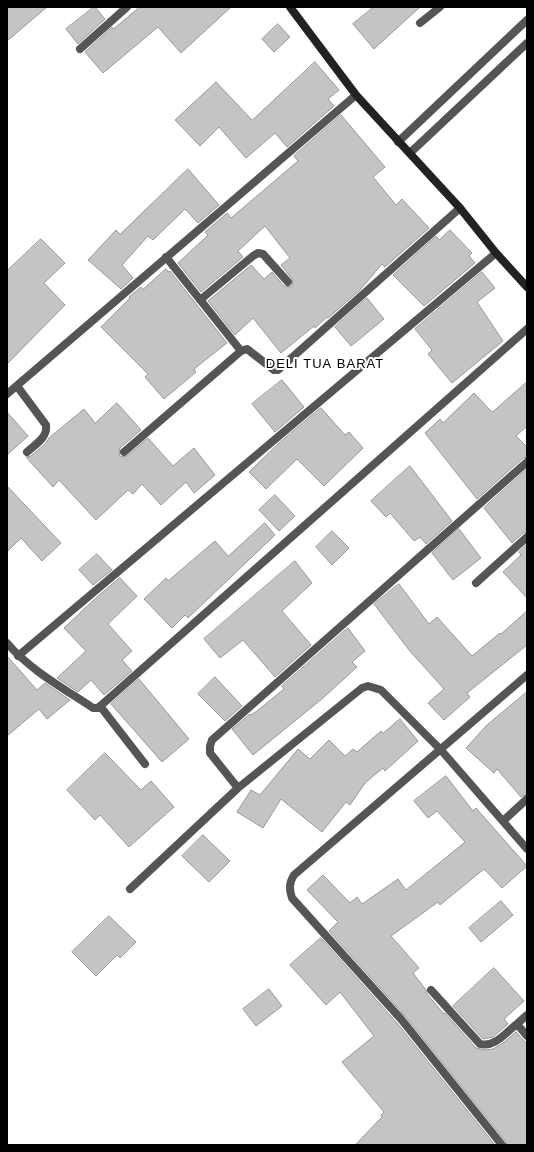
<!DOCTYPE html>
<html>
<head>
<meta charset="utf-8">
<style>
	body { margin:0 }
	#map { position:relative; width:534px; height:1152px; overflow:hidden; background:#fff; font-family:Arial,sans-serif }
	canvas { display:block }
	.frame { position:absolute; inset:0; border:8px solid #000; pointer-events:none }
</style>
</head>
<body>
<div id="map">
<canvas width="534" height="1152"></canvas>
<div class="frame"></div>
</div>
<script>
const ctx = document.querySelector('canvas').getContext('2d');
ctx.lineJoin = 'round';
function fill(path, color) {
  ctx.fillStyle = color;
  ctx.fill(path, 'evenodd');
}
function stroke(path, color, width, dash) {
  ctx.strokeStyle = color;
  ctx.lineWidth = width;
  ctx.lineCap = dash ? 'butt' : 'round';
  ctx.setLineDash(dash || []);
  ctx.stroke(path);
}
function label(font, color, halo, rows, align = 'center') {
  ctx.font = font + ' Arial,sans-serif';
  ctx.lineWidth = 4;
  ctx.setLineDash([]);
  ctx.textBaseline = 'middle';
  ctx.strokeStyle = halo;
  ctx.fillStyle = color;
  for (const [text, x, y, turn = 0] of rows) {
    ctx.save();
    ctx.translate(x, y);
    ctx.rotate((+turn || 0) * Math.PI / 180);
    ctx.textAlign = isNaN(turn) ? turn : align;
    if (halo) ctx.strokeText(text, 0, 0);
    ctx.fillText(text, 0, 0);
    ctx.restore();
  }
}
const building = new Path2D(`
	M7 7H47L7 41Z
	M94 7H95L105 19 78 44 66 29Z
	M140 7H231L181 53 158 27 103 73 85 52 112 27 113 29Z
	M374 7H420L374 49 353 24Z
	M278 24 290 37 274 52 262 39Z
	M315 62 339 90 328 99 334 106 287 147 275 133 246 158 219 127 200 146 175 120 216 82 252 120Z
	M341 115 385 167 373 177 396 205 402 199 429 228 385 267 382 264 360 290 328 318 327 317 315 328 314 326 281 353 253 318 235 335 208 301 251 265 264 279 272 272 284 286 289 287 292 286 293 283 292 279 281 265 290 258 265 226 238 251 243 257 201 292 178 263 208 235 205 232 227 213 231 218 298 161 294 156Z
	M188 169 219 205 198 223 185 209 153 240 148 236 122 265 133 278 121 289 88 260 116 230 120 234Z
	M450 230 472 253 469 256 475 263 424 306 393 275 436 236 439 240Z
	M41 239 65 263 44 283 65 305 7 364V271Z
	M166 269 168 272 170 271 227 343 194 369 196 372 164 399 145 377 148 374 101 327 130 298 129 297 141 287 143 289Z
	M482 272 495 288 477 302 503 341 452 383 428 354 432 350 415 329Z
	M367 298 384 319 351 346 335 327Z
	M282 380 304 407 275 432 252 404Z
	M527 382V426L516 436 527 447V457L523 458 477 499 425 433 440 419 443 423 474 393 492 412Z
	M117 403 141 430 120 448 119 453 120 456 125 457 127 456 148 438 173 466 194 448 215 475 194 493 186 482 161 505 142 484 133 494 128 490 96 520 59 480 53 487 26 457 31 456 45 444 49 438 84 409 95 423Z
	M321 408 345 435 349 432 363 448 324 486 297 459 266 489 249 472 280 442Z
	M7 412 28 436 7 455Z
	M410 466 452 521 426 544 420 537 414 541 390 513 386 517 371 501Z
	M527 469V532L523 533 512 543 484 508Z
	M7 486 61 543 42 561 21 538 7 552Z
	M275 495 295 516 279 531 259 510Z
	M265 523 275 535 188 618 185 615 172 628 144 599 166 578 168 581 215 541 228 556Z
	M459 529 481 558 453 580 432 553Z
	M332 531 349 548 332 565 316 547Z
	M527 544V598L503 572 521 555 519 552Z
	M97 554 112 570 93 585 79 570Z
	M295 561 312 583 282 611 311 645 275 677 243 640 220 658 204 639Z
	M120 578 137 596 108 624 132 651 122 660 132 671 104 695 91 680 78 692 57 678 86 651 64 628 98 596Z
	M399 584 429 624 437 617 472 656 500 633 501 634 527 611V645L467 693 470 697 444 720 428 703 444 689 409 650 374 604Z
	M348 628 365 651 352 662 357 667 323 698 253 755 232 729 250 714 251 715 257 711 284 689 282 686Z
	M7 656 37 690 45 683 70 700 47 719 39 709 7 736Z
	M215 677 242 706 225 721 198 694Z
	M139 679 189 739 162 762 111 704Z
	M527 692V794L521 797 497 769 494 773 466 748 487 725Z
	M400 719 418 741 385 771 383 768 365 783 350 805 346 802 322 832 281 799 263 828 237 812 251 790 260 795 298 749 310 759 329 740 345 756 353 749 357 752 381 731 383 733Z
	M105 753 141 790 151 781 174 807 129 847 100 815 95 820 67 790Z
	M446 776 473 811 476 808 527 866 502 888 484 869 440 905 438 902 391 936 419 968 413 973 426 990 427 994 444 1014 445 1013 476 1048 485 1050 493 1049 503 1043 516 1032 527 1044V1145H507L506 1142 405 1016 329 931 338 922 307 890 323 875 350 903 357 897 362 904 398 879 406 890 465 842 437 811 428 818 414 801Z
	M203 835 230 861 209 882 182 856Z
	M501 901 513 915 481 942 469 928Z
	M109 916 136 942 120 958 117 955 96 976 72 952Z
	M321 938 397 1023 495 1145H355L382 1117 381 1115 384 1112 342 1062 374 1036 340 992 326 1005 290 965Z
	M494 968 524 1001 504 1019 508 1024 493 1037 483 1039 453 1006Z
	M269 989 282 1006 256 1026 243 1009Z`);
fill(building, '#c4c4c4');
stroke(building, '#999', 1);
stroke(new Path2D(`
	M398 142 527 20
	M410 153 527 43`), '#555', 8);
stroke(new Path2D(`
	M420 23 440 7
	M80 49 127 7
	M166 257 241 351
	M200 300 253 256 258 253 263 254 288 282
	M17 386 46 425C48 437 36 444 27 452
	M7 394 356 95
	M124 452 241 351 247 349 274 370H278L460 208
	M476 583 527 537
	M7 643C30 670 63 688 93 708H98L527 329
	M18 656 496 253
	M100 706 145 764
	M238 788 210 753V746L212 740 527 462
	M503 821 527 799
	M130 889 238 788 362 688 368 686 381 690 441 750 527 849
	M431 990 480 1044C495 1048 506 1032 517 1024L527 1036
	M517 1024 527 1015
	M502 1145 401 1019 292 898C289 889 289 883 294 875L527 675`), '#555', 8);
stroke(new Path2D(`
	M290 7 356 95 460 208 496 253 527 287`), '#222', 8);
ctx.letterSpacing = '1px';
label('13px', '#000', '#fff', [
	["DELI TUA BARAT",325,364]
]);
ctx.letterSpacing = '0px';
</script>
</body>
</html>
